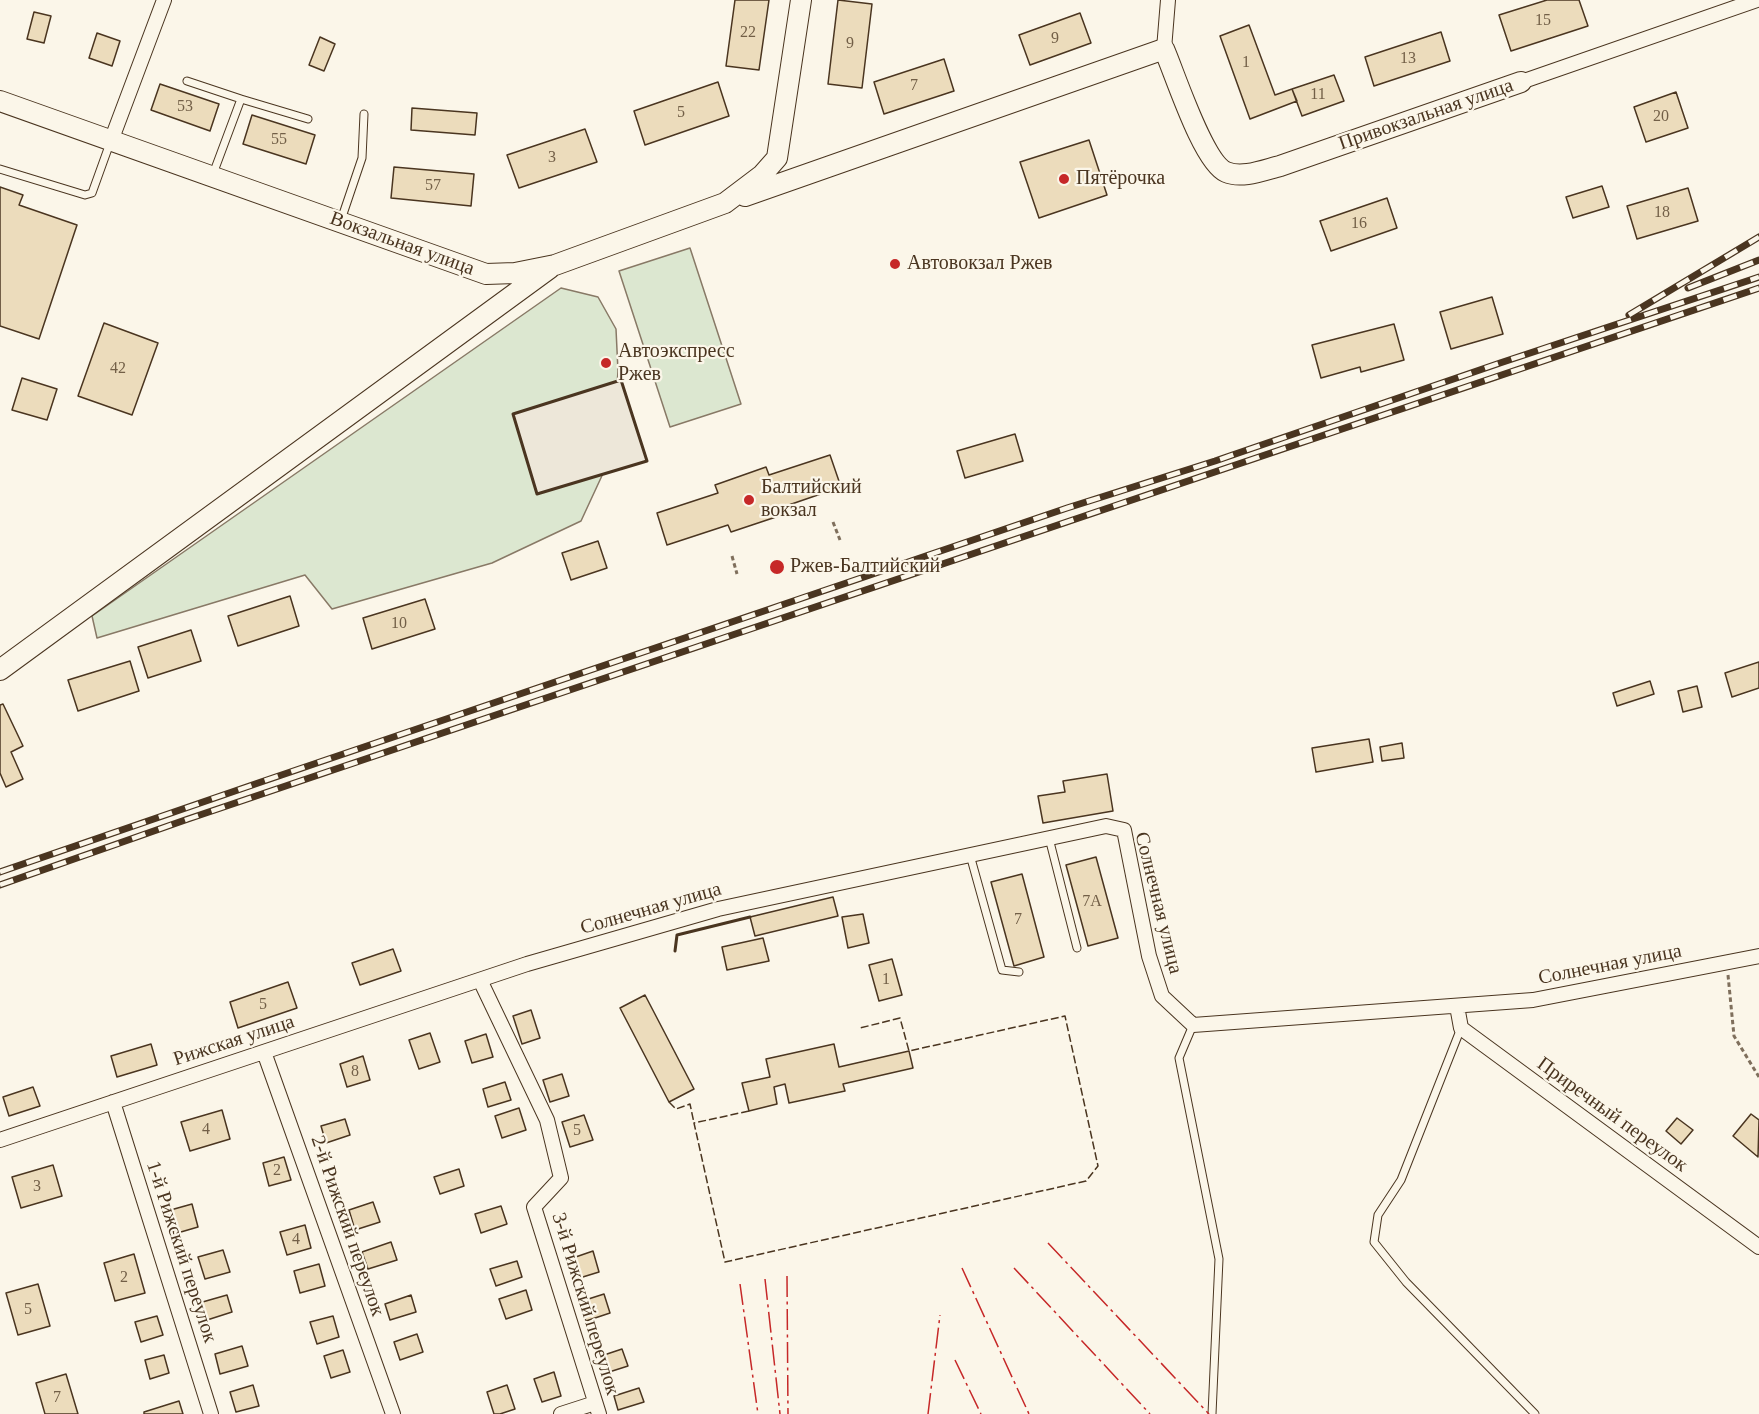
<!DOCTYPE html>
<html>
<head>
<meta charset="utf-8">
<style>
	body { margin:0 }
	canvas { display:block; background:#fbf6e9 }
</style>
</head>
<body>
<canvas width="1759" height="1414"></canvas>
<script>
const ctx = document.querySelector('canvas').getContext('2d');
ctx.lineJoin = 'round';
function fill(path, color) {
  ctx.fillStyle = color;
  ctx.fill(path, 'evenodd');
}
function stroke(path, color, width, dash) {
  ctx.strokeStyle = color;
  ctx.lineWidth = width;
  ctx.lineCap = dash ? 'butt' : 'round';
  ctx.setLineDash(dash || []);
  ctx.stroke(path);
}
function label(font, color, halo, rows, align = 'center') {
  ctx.font = font + ' "Times New Roman",serif';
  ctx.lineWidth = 4.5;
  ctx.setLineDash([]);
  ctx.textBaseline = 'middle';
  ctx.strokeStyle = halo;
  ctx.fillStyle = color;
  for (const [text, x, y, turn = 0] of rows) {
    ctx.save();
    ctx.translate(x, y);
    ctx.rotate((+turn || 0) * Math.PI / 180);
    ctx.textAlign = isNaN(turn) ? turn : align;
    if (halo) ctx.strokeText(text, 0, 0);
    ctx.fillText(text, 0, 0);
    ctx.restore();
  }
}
const green = new Path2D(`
	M690 248 741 404 670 427 619 271Z
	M561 288 598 297 616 329 618 371 614 429 606 467 581 521 492 563 332 609 305 575 97 638 92 616Z`);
fill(green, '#dce7d0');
stroke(green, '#887966', 1.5);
const parking = new Path2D(`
	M621 380 647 461 537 494 513 414Z`);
fill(parking, '#ede7d9');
stroke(parking, '#887966', 1.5);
const building = new Path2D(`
	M735 0H769L759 70 726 66Z
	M838 0 872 4 862 88 828 84Z
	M1547 0H1579L1588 26 1511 51 1499 15Z
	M34 12 51 16 44 43 27 39Z
	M1080 13 1091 43 1030 65 1019 35Z
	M1249 25 1275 95 1292 89 1297 101 1250 119 1220 36Z
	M1441 32 1450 61 1374 86 1365 57Z
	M97 33 120 41 112 66 89 58Z
	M320 37 335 44 324 71 309 65Z
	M944 59 954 91 884 114 874 82Z
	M1334 75 1344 101 1302 116 1292 89Z
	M718 82 729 116 645 145 634 111Z
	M160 84 219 104 210 131 151 110Z
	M1676 92 1688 128 1646 142 1634 107Z
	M412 108 477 113 475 135 411 130Z
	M252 115 315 135 306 164 243 144Z
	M585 129 597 162 519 188 507 155Z
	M1089 140 1107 195 1039 218 1020 162Z
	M394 167 474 174 471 206 391 198Z
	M1602 186 1609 207 1573 218 1566 197Z
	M0 187 23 195 19 205 77 225 39 339 0 326Z
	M1688 188 1698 221 1637 239 1627 206Z
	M1387 198 1397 228 1331 251 1320 221Z
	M1492 297 1503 334 1451 349 1440 312Z
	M104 323 158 343 132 415 78 396Z
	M1394 324 1404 360 1361 372 1360 367 1321 378 1312 345Z
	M22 378 57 389 47 420 12 410Z
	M1015 434 1023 461 965 478 957 451Z
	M830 455 841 487 780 508 782 515 731 532 728 525 667 545 657 513 718 493 715 485 766 467 769 475Z
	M598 541 607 568 571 580 562 553Z
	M290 596 299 626 238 646 228 616Z
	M425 599 435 629 372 649 363 618Z
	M191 630 201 661 148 678 138 647Z
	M130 661 139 691 78 711 68 680Z
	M1759 662V688L1732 697 1725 673Z
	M1650 681 1654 694 1617 706 1613 693Z
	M1697 686 1702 707 1683 712 1678 691Z
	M3 704 23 746 11 752 23 779 6 787 0 773V705Z
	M1369 739 1373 762 1316 772 1312 748Z
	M1402 743 1404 758 1382 761 1380 747Z
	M1107 774 1113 811 1043 823 1038 796 1065 792 1063 781Z
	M1096 857 1118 938 1088 946 1066 865Z
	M1022 874 1044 957 1014 966 991 882Z
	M833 897 838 916 755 936 750 917Z
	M863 914 869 943 848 948 842 917Z
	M763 938 769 961 727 970 722 947Z
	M393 949 401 971 360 985 352 963Z
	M892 959 902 995 879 1001 869 965Z
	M288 982 297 1008 238 1028 230 1002Z
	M645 995 694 1089 669 1102 620 1008Z
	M531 1010 540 1038 522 1044 513 1016Z
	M430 1033 440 1062 419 1069 409 1040Z
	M486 1034 493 1057 472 1063 465 1041Z
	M151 1044 157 1065 117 1077 111 1056Z
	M834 1044 839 1067 909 1051 913 1068 843 1084 845 1091 789 1103 785 1084 774 1087 777 1104 749 1111 742 1083 770 1077 766 1059Z
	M363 1056 370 1080 347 1087 340 1064Z
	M562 1074 569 1096 550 1102 543 1080Z
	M505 1082 511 1100 488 1107 483 1089Z
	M33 1087 40 1106 9 1116 3 1097Z
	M519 1108 526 1130 502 1138 495 1116Z
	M222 1110 230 1139 190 1151 181 1122Z
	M1751 1114 1759 1120 1758 1157 1733 1136Z
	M584 1115 593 1140 570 1147 562 1122Z
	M1677 1118 1693 1130 1681 1144 1666 1131Z
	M345 1119 350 1135 326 1143 321 1126Z
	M284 1157 291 1180 269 1186 263 1163Z
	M53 1165 62 1196 21 1208 12 1177Z
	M459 1169 464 1186 440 1194 434 1177Z
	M373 1202 380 1222 355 1230 349 1210Z
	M192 1204 198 1227 174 1234 167 1211Z
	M501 1206 507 1224 481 1233 475 1214Z
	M305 1225 311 1248 287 1255 280 1232Z
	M391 1242 397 1260 368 1269 362 1252Z
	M223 1250 230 1272 205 1279 198 1257Z
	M593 1251 599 1272 573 1280 567 1260Z
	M134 1254 145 1293 115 1301 104 1263Z
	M517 1261 522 1277 496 1286 490 1269Z
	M319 1264 325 1286 300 1293 294 1271Z
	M38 1284 50 1326 18 1335 6 1293Z
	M526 1290 532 1310 506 1319 499 1299Z
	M604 1294 610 1313 586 1321 579 1302Z
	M227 1295 232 1312 204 1321 199 1303Z
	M411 1295 416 1312 390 1320 385 1304Z
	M157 1316 163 1335 141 1342 135 1322Z
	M333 1316 339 1337 317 1344 310 1322Z
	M417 1334 423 1352 400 1360 394 1342Z
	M242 1346 248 1366 220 1374 215 1354Z
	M622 1349 628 1366 606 1373 601 1356Z
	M343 1350 350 1372 331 1378 324 1356Z
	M164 1355 169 1373 150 1379 145 1360Z
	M554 1372 561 1396 542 1402 534 1379Z
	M66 1374 78 1414H45L36 1383Z
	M253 1385 259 1406 236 1412 230 1392Z
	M507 1385 515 1409 500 1414H494L487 1392Z
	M639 1388 644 1402 618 1410 614 1396Z
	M179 1401 183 1414H144V1412Z`);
fill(building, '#ecdcbc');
stroke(building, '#4a3520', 1.5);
const lane = new Path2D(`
	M187 81 241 99
	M0 169 85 195 92 193 110 143
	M213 174 241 99 308 119
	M341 220 362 158 364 114
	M1049 838 1077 948
	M970 855 1002 970 1019 972
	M1193 1025 1179 1058 1219 1259 1212 1414
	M1461 1028 1401 1180 1378 1215 1374 1242 1406 1282 1535 1414`);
const street = new Path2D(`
	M1164 49 1168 0
	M1521 82 1757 0
	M111 141 164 0
	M480 980 547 1120 561 1178 534 1207 599 1414
	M1457 1006 1461 1028 1759 1247
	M264 1052 393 1414
	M113 1102 211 1414
	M0 1140 527 964 718 909 1106 826 1124 830 1149 956 1162 996 1193 1025 1533 1000 1759 956
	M561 1414 595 1403`);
const secondary = new Path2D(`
	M0 101 486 274 515 273 555 265 725 203 762 175 777 158 801 0
	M745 196 1164 49C1175 74 1203 162 1226 172 1242 179 1264 170 1280 166L1521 82
	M0 670 550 268`);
stroke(lane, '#4a3520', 9);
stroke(street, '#4a3520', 16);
stroke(secondary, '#4a3520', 22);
stroke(new Path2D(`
	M833 522 840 540
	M732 556 737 574
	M1728 975 1734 1036 1759 1077`), '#7f6f5c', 3, [4.5, 3]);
stroke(lane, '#fbf6e9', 7);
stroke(street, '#fbf6e9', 14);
stroke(secondary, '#fbf6e9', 20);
const rail = new Path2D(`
	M1688 288 1759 260
	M1629 315 1759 237
	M0 872 261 782 1067 508 1215 461 1500 363 1759 277
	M0 885 188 819 1759 288`);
stroke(rail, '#4a3520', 7);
stroke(rail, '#fbf6e9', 4.5, [14]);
stroke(new Path2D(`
	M669 1102 676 1109 690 1104 694 1123
	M749 1111 694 1123 725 1262 1086 1181 1098 1166 1065 1016 909 1051 900 1018 860 1028`), '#4a3520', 1.5, [8, 3]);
stroke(new Path2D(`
	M621 380 647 461 537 494 513 414Z
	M675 951 677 935 750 917`), '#4a3520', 3);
stroke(new Path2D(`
	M1048 1243 1209 1414
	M962 1268 1029 1414
	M1014 1268 1150 1414
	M787 1276 788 1414
	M765 1279 780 1414
	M740 1284 758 1414
	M955 1360 981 1414
	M928 1414 940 1315`), '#c62828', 1.5, [21, 4.5, 3, 4.5]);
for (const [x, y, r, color] of [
	[1064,179,6,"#c62828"],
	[895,264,6,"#c62828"],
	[606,363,6,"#c62828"],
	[749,500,6,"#c62828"],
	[777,567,8,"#c62828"]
]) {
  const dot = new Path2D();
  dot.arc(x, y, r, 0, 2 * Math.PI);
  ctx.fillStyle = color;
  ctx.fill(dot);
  stroke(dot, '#fbf6e9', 2);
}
label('16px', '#725f47', null, [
	["15",1543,21],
	["22",748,33],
	["9",1055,39],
	["9",850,44],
	["13",1408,59],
	["1",1246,63],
	["7",914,86],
	["11",1318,95],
	["53",185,107],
	["5",681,113],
	["20",1661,117],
	["55",279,140],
	["3",552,158],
	["57",433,186],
	["18",1662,213],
	["16",1359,224],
	["42",118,369],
	["10",399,624],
	["7А",1092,902],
	["7",1018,920],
	["1",886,980],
	["5",263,1005],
	["8",355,1072],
	["4",206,1130],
	["5",577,1131],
	["2",277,1171],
	["3",37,1187],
	["4",296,1240],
	["2",124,1278],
	["5",28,1310],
	["7",57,1398]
]);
label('20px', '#4a3520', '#fbf6e9', [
	["Привокзальная улица",1426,115,-19],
	["Вокзальная улица",402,244,20],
	["Солнечная улица",1158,903,76],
	["Солнечная улица",651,909,-16],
	["Солнечная улица",1610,965,-11],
	["Рижская улица",234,1041,-18],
	["Приречный переулок",1612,1115,36],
	["2-й Рижский переулок",347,1226,71],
	["1-й Рижский переулок",181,1252,72],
	["3-й Рижский переулок",585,1304,73]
]);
label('20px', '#4a3520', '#fbf6e9', [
	["Пятёрочка",1076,179],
	["Автовокзал Ржев",907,264],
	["Автоэкспресс",618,352],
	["Ржев",618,375],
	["Балтийский",761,488],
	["вокзал",761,511],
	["Ржев-Балтийский",790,567]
], 'left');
</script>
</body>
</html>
